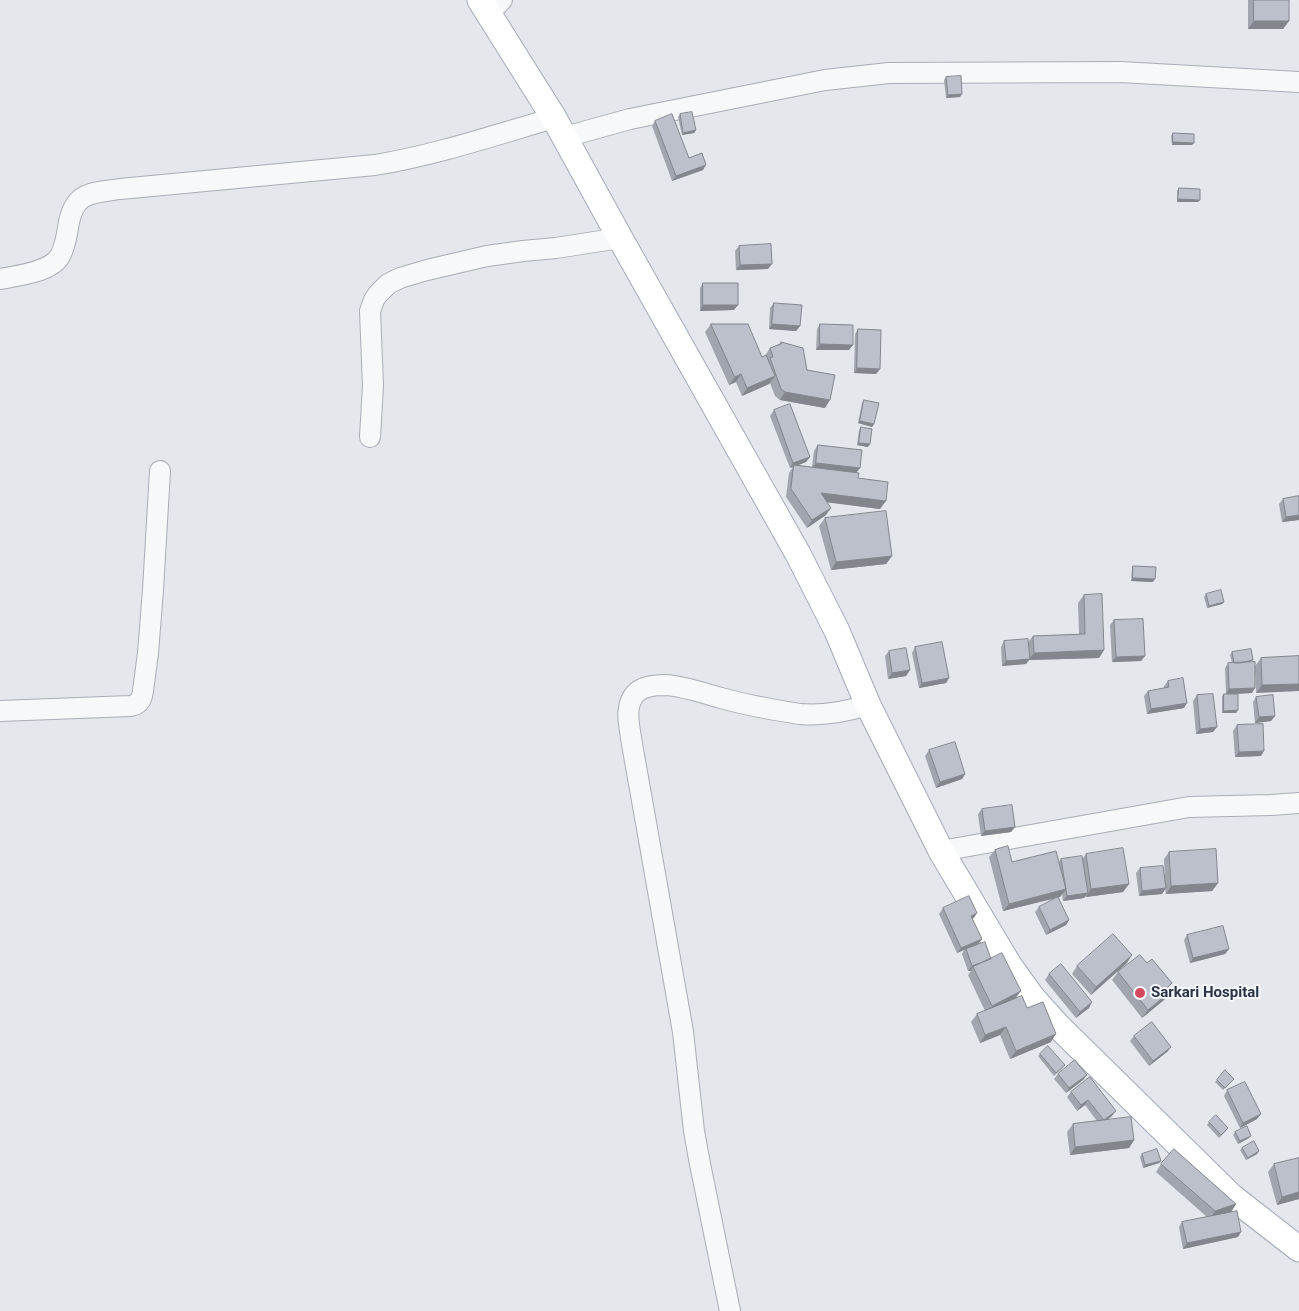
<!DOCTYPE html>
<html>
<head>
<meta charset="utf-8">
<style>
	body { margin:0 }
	canvas { display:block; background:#e4e7ec }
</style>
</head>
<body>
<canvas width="1299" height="1311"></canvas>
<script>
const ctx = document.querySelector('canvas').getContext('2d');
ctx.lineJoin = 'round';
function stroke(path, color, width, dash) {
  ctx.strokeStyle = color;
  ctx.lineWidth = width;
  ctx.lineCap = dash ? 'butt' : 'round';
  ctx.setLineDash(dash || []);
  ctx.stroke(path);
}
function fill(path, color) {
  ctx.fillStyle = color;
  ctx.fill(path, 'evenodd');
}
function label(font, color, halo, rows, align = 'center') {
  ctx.font = font + ' Roboto,sans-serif';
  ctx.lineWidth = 4;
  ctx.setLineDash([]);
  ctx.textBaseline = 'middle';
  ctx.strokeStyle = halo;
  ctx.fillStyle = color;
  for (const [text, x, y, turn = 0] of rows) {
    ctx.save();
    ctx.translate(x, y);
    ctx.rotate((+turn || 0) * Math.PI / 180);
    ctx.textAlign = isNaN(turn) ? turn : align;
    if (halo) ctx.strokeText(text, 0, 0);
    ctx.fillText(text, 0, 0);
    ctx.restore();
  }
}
const minor = new Path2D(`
	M489 13 502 0
	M565 137 630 119 825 80 889 73 1120 72 1299 82
	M0 279C17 276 51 272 60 256 66 245 67 233 69 222 71 213 75 203 82 198 93 191 108 191 120 189L375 165C436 155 495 135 554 118
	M370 437 373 386 370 311 374 300 378 294 388 284 400 278 427 270 487 256 523 251 556 248 620 238
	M0 711 130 706C139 705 142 699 143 691L148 653 153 590 160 471
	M941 851 1189 807 1271 805 1299 803
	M730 1311 700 1164 694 1131 683 1032 632 744C630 728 623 706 636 693 643 686 656 685 665 685 684 686 703 693 721 698 746 705 774 710 800 714 823 716 845 712 868 705`);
const major = new Path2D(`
	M480 0 554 118 620 238 798 554 837 631 868 705 941 851 1009 965 1032 997 1059 1027 1231 1196 1299 1249`);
stroke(minor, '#a9aeb7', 22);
stroke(major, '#a3abb8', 27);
stroke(minor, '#f7f8fa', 20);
stroke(major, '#fff', 25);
fill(new Path2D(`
	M1248 0H1289V21L1283 29H1248Z
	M946 77 960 97 946 98 944 80Z
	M680 114 696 130 694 133 682 135 678 117Z
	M655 121 689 158 703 170 672 181 652 126Z
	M1173 133 1192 145H1172L1171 136Z
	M1179 188 1198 202H1177V191Z
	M739 246 768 269 736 270 735 251Z
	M703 283 734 310 700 311V288Z
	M774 303 800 326 796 331 769 329 770 308Z
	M711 324 762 357 765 356 770 348 779 344 781 342 807 370 825 408 780 400 775 396 770 383 769 384 742 396 736 382 729 385 705 332Z
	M820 324 849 350H816L817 329Z
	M858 329 880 369 876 374 854 373 855 334Z
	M864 400 874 424 872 427 858 423 862 403Z
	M774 410 810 457 806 462 797 465 812 467 814 451 818 445 860 468 856 473 858 478 880 509 828 502 826 515 807 528 786 497 789 473 793 467 790 468 770 416Z
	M861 427 868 447 857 445 859 430Z
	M1299 496V520L1282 522 1279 504 1283 499Z
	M825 518 892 556 886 564 831 570 819 526Z
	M1133 566 1153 582 1131 581 1132 568Z
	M1206 594 1224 602 1222 604 1207 608 1204 597Z
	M1084 595 1104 650 1099 658 1029 660 1026 664 1002 666 1001 647 1004 641 1028 642 1033 636 1079 634 1078 603Z
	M1114 620 1145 656 1141 661 1112 662 1110 625Z
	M915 647 949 678 946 683 919 688 912 653Z
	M889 651 910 670 906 676 888 679 885 656Z
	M1232 652 1251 662 1252 693 1238 694V710L1236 713H1222V696L1224 694H1226L1225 668 1228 663H1232L1230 655Z
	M1299 656 1256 693 1255 666 1261 658Z
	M1168 681 1184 708 1147 714 1144 696 1148 691 1164 688V686Z
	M1197 695 1217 727 1213 732 1196 734 1193 701Z
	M1256 697 1275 716 1271 721 1255 723 1253 702Z
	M1237 725 1261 756 1235 757 1233 731Z
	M929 750 965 774 962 779 936 788 925 756Z
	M982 809 1015 827 1011 832 981 836 978 814Z
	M995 850 1012 862H1059L1061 859 1083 858 1086 854 1129 884 1123 892 1086 897 1085 896 1084 898 1063 901 1062 894 1060 897 1003 911 989 857Z
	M1169 852 1218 883 1212 891 1166 894 1165 889 1162 894 1139 896 1136 873 1140 868 1165 883 1164 859Z
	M1039 907 1069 920 1066 925 1046 935 1035 912Z
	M943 908 974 918 972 919 982 939 978 944 991 959 1016 998 1027 1008 1051 1042 1010 1059 1000 1035 980 1043 971 1022 977 1014 985 1011 968 975 971 971H968L962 954 964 950 957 953 939 914Z
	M1187 935 1229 949 1225 954 1190 963 1184 940Z
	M1127 963 1091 995 1072 974 1077 966Z
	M1118 972 1168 989 1164 1000 1142 1018 1112 980Z
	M1049 974 1089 1008 1076 1018 1045 980Z
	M1134 1036 1171 1047 1167 1052 1149 1066 1130 1041Z
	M1040 1054 1065 1065 1054 1076 1038 1056Z
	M1058 1074 1087 1075 1083 1080 1066 1093 1054 1079Z
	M1090 1077 1112 1116 1107 1120 1134 1140 1129 1148 1070 1155 1067 1132 1073 1124 1097 1121 1085 1105 1077 1111 1067 1097 1071 1092Z
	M1234 1079 1223 1090 1215 1082 1217 1080Z
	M1227 1090 1257 1119 1240 1128 1224 1096Z
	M1209 1122 1226 1131 1219 1138 1207 1125Z
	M1235 1132 1249 1138 1238 1144 1233 1135Z
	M1242 1148 1259 1151 1257 1154 1246 1160 1240 1150Z
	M1142 1154 1161 1161 1159 1163 1143 1168 1140 1157Z
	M1299 1158V1199L1277 1205 1268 1172 1274 1164Z
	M1161 1164 1236 1204 1231 1212 1238 1237 1183 1249 1179 1227 1182 1222 1207 1217 1156 1172Z`), '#a1a5ae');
fill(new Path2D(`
	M1254 21H1289L1283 29H1248Z
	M962 94 960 97 946 98 948 95Z
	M696 130 694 133 682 135 683 133Z
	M1173 142 1194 143 1192 145H1172Z
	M706 165 703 170 672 181 676 176Z
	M1178 199 1200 200 1198 202H1177Z
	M772 264 768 269 736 270 740 265Z
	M703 305H738L734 310 700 311Z
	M772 324 800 326 796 331 769 329Z
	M820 344 853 345 849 350H816Z
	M857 368 880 369 876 374 854 373Z
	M741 374 736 382 729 385 735 377Z
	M775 376 769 384 742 396 747 388Z
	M785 392 830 400 825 408 780 400Z
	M860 421 874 424 872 427 858 423Z
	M859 443 870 444 868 447 857 445Z
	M810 457 806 462 794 467V465L793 467 790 468 793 463Z
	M816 463 860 468 856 473 812 468Z
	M821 493 886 501 880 509 816 501Z
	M831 508 826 515 807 528 812 520Z
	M1299 515V520L1282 522 1286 517Z
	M892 556 886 564 831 570 836 562Z
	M1133 578 1155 579 1153 582 1131 581Z
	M1224 602 1222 604 1207 608 1209 606Z
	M1104 650 1099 658 1029 660 1026 664 1002 666 1006 661 1029 659 1034 653Z
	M1145 656 1141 661 1112 662 1116 657Z
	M910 670 906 676 888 679 892 673Z
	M949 678 946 683 919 688 922 683Z
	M1299 684V691L1256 693 1262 685Z
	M1255 688 1252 693 1226 694 1229 689Z
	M1187 703 1184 708 1147 714 1151 709Z
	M1238 710 1236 713H1222L1224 711Z
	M1275 716 1271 721 1255 723 1259 717Z
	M1217 727 1213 732 1196 734 1200 729Z
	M1264 751 1261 756 1235 757 1239 752Z
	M965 774 962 779 936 788 940 782Z
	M1015 827 1011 832 981 836 985 831Z
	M1218 883 1212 891 1166 894 1171 886Z
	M1129 884 1123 892 1086 897 1091 889Z
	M1166 888 1162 894 1139 896 1142 891Z
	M1066 889 1060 897 1003 911 1009 904Z
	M1088 893 1084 898 1063 901 1067 896Z
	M977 913 974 918 967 921 971 916Z
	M1069 920 1066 925 1046 935 1050 930Z
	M982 939 978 944 966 949 964 950 957 953 961 948Z
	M1229 949 1225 954 1190 963 1193 958Z
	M1132 955 1127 963 1091 995 1096 987Z
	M991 960 973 967 971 971H968L972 966Z
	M1021 991 1015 999 986 1013 992 1006Z
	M1170 992 1164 1000 1142 1018 1148 1010Z
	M1092 1002 1089 1008 1076 1018 1080 1012Z
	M1006 1027 1000 1035 980 1043 985 1035Z
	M1056 1034 1051 1042 1010 1059 1016 1051Z
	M1171 1047 1167 1052 1149 1066 1153 1061Z
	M1087 1075 1083 1080 1066 1093 1069 1088Z
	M1088 1100 1085 1105 1077 1111 1081 1105Z
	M1116 1111 1112 1116 1100 1125 1104 1120Z
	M1261 1114 1257 1119 1240 1128 1243 1123Z
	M1251 1136 1249 1138 1238 1144 1240 1141Z
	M1134 1140 1129 1148 1070 1155 1075 1147Z
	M1259 1151 1257 1154 1246 1160 1248 1158Z
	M1161 1161 1159 1163 1143 1168 1145 1165Z
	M1299 1192V1199L1277 1205 1282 1197Z
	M1236 1204 1231 1212 1210 1219 1215 1211Z
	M1241 1232 1238 1237 1183 1249 1187 1243Z`), '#83868d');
const building = new Path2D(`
	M1254 0H1289V21H1254Z
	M961 76 962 94 948 95 946 77Z
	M692 112 696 130 683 133 680 114Z
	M672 114 689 158 702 153 706 165 676 176 655 121Z
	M1173 133 1194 134V143L1173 142Z
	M1179 188 1200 189V200L1178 199Z
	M771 244 772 264 740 265 739 246Z
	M703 283H738V305H703Z
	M774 303 802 305 800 326 772 324Z
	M711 324H748L762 357 766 355 775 376 747 388 741 374 735 377Z
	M820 324 853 325V345L820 344Z
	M858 329 881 330 880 369 857 368Z
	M781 342 803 348 807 370 835 375 830 400 785 392 781 389 770 358 773 357 770 348 781 344Z
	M864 400 879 403 874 424 860 421Z
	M790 404 810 457 793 463 774 410Z
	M861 427 872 429 870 444 859 443Z
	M818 445 862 450 860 468 816 463Z
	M794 465 859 473 858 478 888 482 886 501 821 493 831 508 812 520 791 489Z
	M1299 496V515L1286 517 1283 499Z
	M886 511 892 556 836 562 825 518Z
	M1133 566 1156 567 1155 579 1133 578Z
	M1221 590 1224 602 1209 606 1206 594Z
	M1102 594 1104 650 1034 653 1033 636 1085 634 1084 595Z
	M1143 619 1145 656 1116 657 1114 620Z
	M1028 639 1030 659 1006 661 1004 641Z
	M942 642 949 678 922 683 915 647Z
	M906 648 910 670 892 673 889 651Z
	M1251 649 1253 660 1240 663H1234L1232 652Z
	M1299 656V684L1262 685 1261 658Z
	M1255 662V688L1229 689 1228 663Z
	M1183 678 1187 703 1151 709 1148 691 1169 687 1168 681Z
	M1213 694 1217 727 1200 729 1197 695Z
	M1224 694H1238V710L1224 711Z
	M1273 695 1275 716 1259 717 1256 697Z
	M1263 724 1264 751 1239 752 1237 725Z
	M955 742 965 774 940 782 929 750Z
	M1012 805 1015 827 985 831 982 809Z
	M1008 846 1012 862 1056 851 1066 889 1009 904 995 850Z
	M1123 848 1129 884 1091 889 1086 854Z
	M1216 849 1218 883 1171 886 1169 852Z
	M1082 856 1088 893 1067 896 1061 859Z
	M1163 866 1166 888 1142 891 1140 868Z
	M969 896 977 913 971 916 982 939 961 948 943 908Z
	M1058 897 1069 920 1050 930 1039 907Z
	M1223 926 1229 949 1193 958 1187 935Z
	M1113 934 1132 955 1096 987 1077 966Z
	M985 942 991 959 972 966 966 949Z
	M1002 953 1021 991 992 1006 973 967Z
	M1140 955 1147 963 1152 959 1172 983 1167 988 1170 992 1148 1010 1118 972Z
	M1061 964 1092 1002 1080 1012 1049 974Z
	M1022 996 1027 1008 1043 1002 1056 1034 1016 1051 1006 1027 985 1035 977 1014Z
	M1152 1022 1171 1047 1153 1061 1134 1036Z
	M1048 1046 1065 1065 1056 1073 1040 1054Z
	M1075 1060 1087 1075 1069 1088 1058 1074Z
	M1225 1070 1234 1079 1225 1088 1217 1080Z
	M1090 1077 1116 1111 1104 1120 1088 1100 1081 1105 1071 1092Z
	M1245 1082 1261 1114 1243 1123 1227 1090Z
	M1216 1115 1228 1128 1221 1135 1209 1122Z
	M1131 1117 1134 1140 1075 1147 1073 1124Z
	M1247 1126 1251 1136 1240 1141 1235 1132Z
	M1254 1141 1259 1151 1248 1158 1242 1148Z
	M1157 1149 1161 1161 1145 1165 1142 1154Z
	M1174 1149 1236 1204 1215 1211 1161 1164Z
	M1299 1158V1192L1282 1197 1274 1164Z
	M1237 1211 1241 1232 1187 1243 1182 1222Z`);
fill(building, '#bbc0ca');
stroke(building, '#83868d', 1);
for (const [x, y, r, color] of [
	[1140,993,6,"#d1495b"]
]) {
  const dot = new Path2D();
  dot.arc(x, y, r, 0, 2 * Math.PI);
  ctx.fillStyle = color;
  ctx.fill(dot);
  stroke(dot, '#f4f6f9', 2);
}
label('bold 15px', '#2b3445', '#f4f6f9', [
	["Sarkari Hospital",1151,993]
], 'left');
</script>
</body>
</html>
